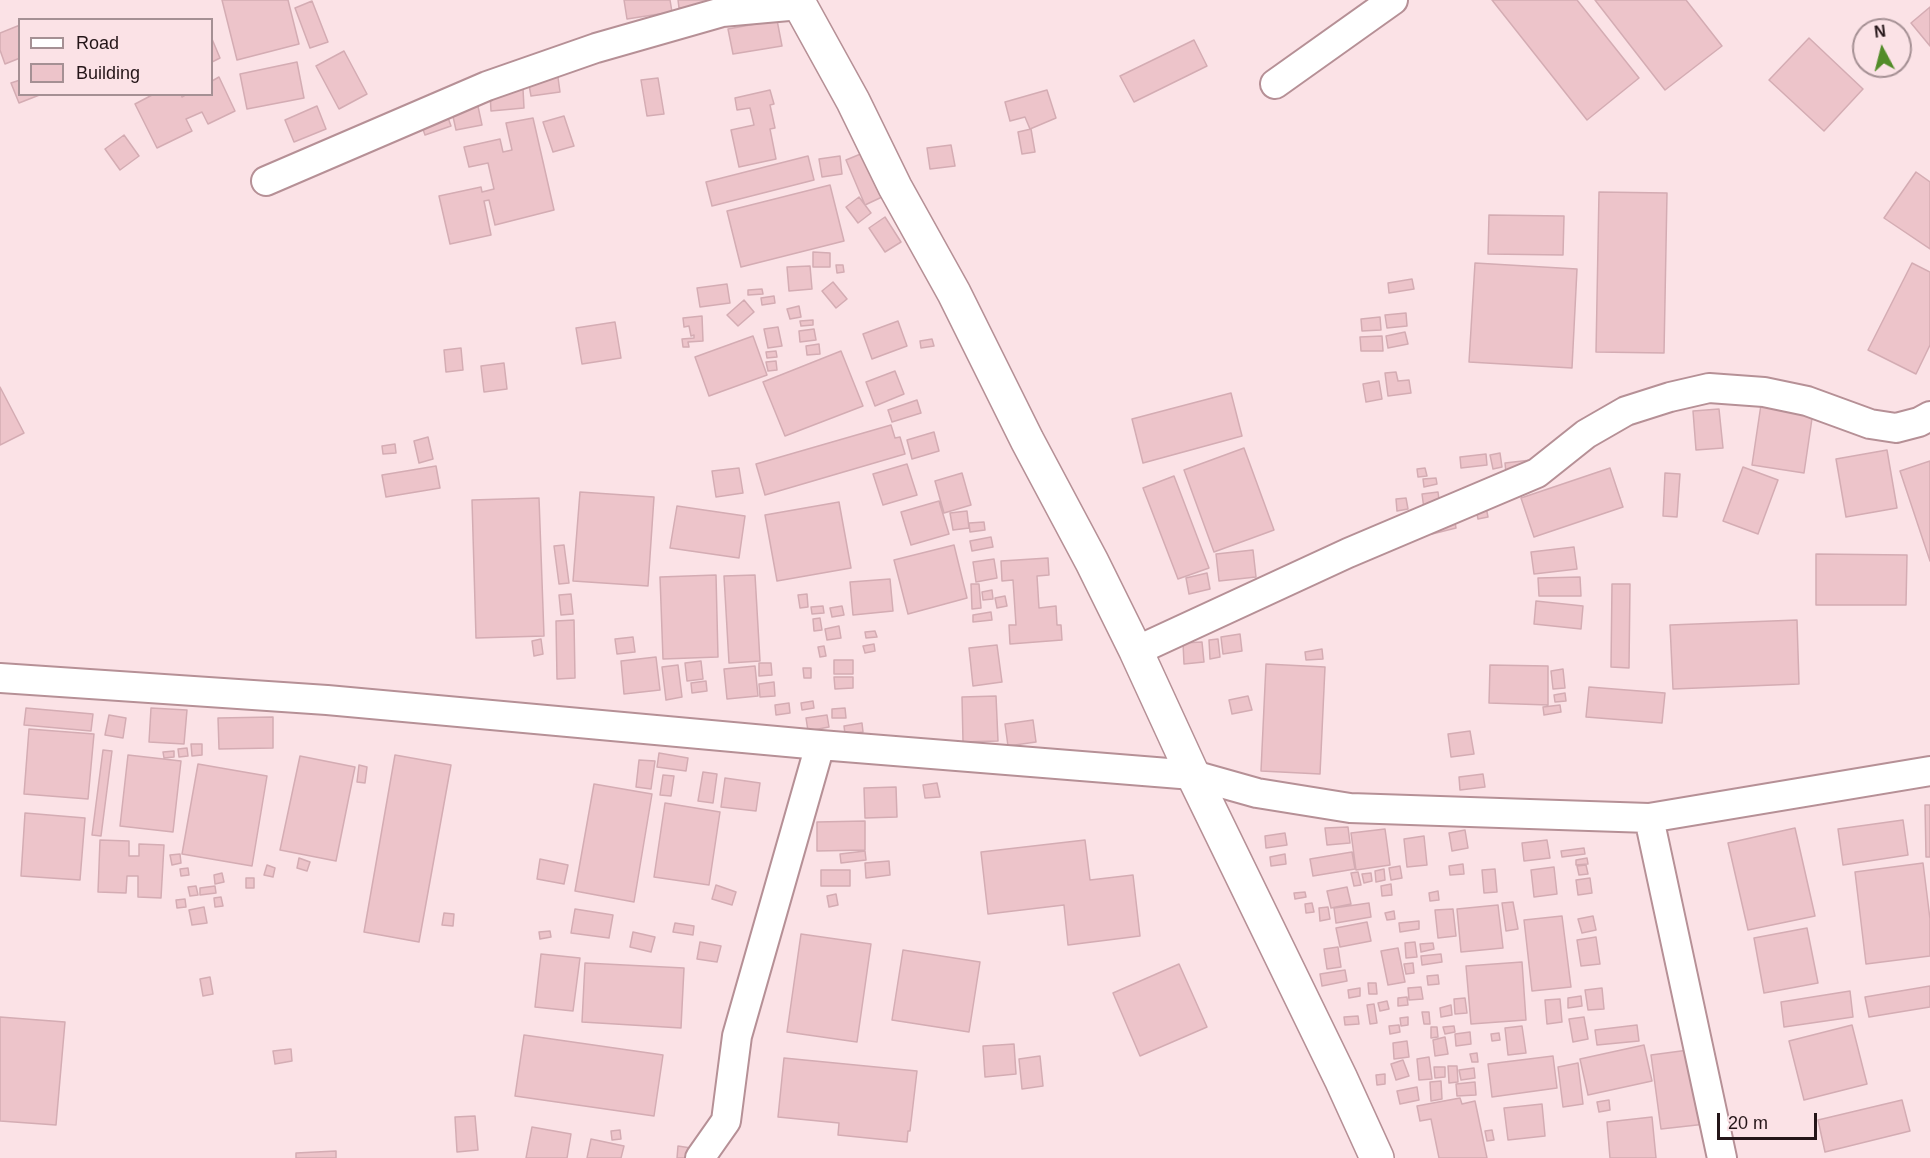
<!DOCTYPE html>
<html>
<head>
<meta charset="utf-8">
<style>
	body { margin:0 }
	#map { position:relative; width:1930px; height:1158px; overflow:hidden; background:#fbe2e6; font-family:Helvetica,sans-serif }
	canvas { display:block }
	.legend { position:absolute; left:18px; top:18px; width:195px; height:78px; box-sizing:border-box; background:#fbe2e6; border:2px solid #a59094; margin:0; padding:8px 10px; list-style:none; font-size:18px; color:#241518 }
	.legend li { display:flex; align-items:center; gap:12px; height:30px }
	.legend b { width:30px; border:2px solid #a59094 }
	.north { position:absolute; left:1852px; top:18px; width:60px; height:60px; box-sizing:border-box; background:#fbe2e6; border:2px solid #a59094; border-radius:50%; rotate:353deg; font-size:16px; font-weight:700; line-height:24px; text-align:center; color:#241518 }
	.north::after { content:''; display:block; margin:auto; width:21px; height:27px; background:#528c29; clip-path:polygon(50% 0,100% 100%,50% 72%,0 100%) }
	.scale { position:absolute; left:1717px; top:1113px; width:100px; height:27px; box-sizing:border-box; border:3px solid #241518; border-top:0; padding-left:8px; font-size:18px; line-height:21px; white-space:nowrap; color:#241518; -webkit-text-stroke:4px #fbe2e6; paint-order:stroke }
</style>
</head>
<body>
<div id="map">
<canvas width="1930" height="1158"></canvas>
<ul class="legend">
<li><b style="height:8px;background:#fff"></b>Road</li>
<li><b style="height:16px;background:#edc4ca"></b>Building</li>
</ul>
<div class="north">N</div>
<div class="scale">20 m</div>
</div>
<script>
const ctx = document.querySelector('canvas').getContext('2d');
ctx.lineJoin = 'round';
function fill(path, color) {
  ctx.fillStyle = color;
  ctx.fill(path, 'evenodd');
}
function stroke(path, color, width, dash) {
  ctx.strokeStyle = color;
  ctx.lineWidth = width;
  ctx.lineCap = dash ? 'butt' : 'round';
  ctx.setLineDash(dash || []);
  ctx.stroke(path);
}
const building = new Path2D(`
	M222 0H288L299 44 237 60Z
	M624 0H670L672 12 627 19Z
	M678 0H740L741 4 679 8Z
	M1492 0H1577L1639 78 1587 120Z
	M1595 0H1686L1722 46 1665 90Z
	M312 1 328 42 310 48 295 8Z
	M1930 7V46L1911 23Z
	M777 20 782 46 733 54 728 29Z
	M20 25V58L5 64 0 50V33Z
	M1809 38 1863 89 1824 131 1769 80Z
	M212 39 220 58 212 62Z
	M1194 40 1207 66 1134 102 1120 76Z
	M344 51 367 94 339 109 316 66Z
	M297 62 304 98 247 109 240 74Z
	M557 70 560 92 531 96 527 74Z
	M219 77 235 111 208 124 202 112 186 119 192 131 157 148 135 104 154 94H181L182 97 187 94H212V81Z
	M658 78 664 114 647 116 641 80Z
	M20 80V94H42L19 103 11 83Z
	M523 89 524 108 491 111 490 92Z
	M770 90 774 104 770 105 775 128 770 129 776 159 739 167 731 130 754 125 750 108 737 110 735 98Z
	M1047 90 1056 118 1030 129 1025 117 1010 121 1005 102Z
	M476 97 482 125 456 130 450 103Z
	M317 106 326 129 294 142 285 120Z
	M446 112 451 126 425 135 420 121Z
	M564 116 574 146 553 152 543 122Z
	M533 118 554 210 495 225 489 200 484 201 491 235 450 244 439 196 481 187 482 192 494 189 488 163 469 167 464 147 500 139 503 152 512 150 506 123Z
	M1031 129 1035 152 1022 154 1018 132Z
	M124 135 139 156 120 170 105 149Z
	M951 145 955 166 930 169 927 148Z
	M863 153 882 197 865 205 846 160Z
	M808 156 814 180 712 206 706 182Z
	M840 156 842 174 822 177 819 159Z
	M1916 172 1930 182V249L1884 218Z
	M830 185 844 241 741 267 727 211Z
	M1599 192 1667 193 1664 353 1596 352Z
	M859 197 871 213 858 223 846 207Z
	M1489 215 1564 216 1563 255 1488 254Z
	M885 217 901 242 885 252 869 228Z
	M813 252 830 253V267H813Z
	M1475 263 1577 269 1572 368 1469 362Z
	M1912 263 1930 272V345L1916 374 1868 350Z
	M836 265H843L844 272 837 273Z
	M810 266 812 289 789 291 787 267Z
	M1412 279 1414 289 1389 293 1388 283Z
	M833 282 847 299 836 308 822 291Z
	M727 284 730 303 700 307 697 288Z
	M762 289 763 294 748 295V290Z
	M774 296 775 303 762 305 761 298Z
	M744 300 754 312 738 326 727 315Z
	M799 306 801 317 790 319 787 309Z
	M1406 313 1407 326 1387 328 1385 315Z
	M702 316 703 341 688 342 689 347H683L682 339 694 338V335L691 336 689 326 684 327 683 318Z
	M1380 317 1381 330 1362 331 1361 319Z
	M813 320V325L801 326 800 321Z
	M898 321 907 346 872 359 863 334Z
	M615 322 621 358 582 364 576 328Z
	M778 327 782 346 768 348 764 329Z
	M814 329 816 340 800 342 799 331Z
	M1405 332 1408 344 1388 348 1386 336Z
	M753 336 767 375 709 396 695 357Z
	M1382 336 1383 351H1361L1360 337Z
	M932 339 934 346 921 348 920 341Z
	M819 344 820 354 807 355 806 346Z
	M461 348 463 370 446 372 444 350Z
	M776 351 777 357 767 358 766 352Z
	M841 351 863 406 785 436 763 382Z
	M776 361 777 370 768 371 766 362Z
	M504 363 507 389 484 392 481 366Z
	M895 371 904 394 875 406 866 382Z
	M1396 372 1398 381 1409 380 1411 393 1388 396 1385 373Z
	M1379 381 1382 399 1366 402 1363 384Z
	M0 387 24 433 0 445Z
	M1231 393 1242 436 1143 463 1132 419Z
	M1762 398 1814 405 1804 473 1752 465Z
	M917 400 921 413 892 422 888 410Z
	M1719 409 1723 448 1696 450 1693 411Z
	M891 425 895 438 900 437 905 454 765 495 756 464Z
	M934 432 939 451 912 459 907 440Z
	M428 437 433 459 419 463 414 441Z
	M395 444 396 453 383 454 382 446Z
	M1244 448 1274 530 1214 552 1184 470Z
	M1887 450 1897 508 1846 517 1836 459Z
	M1500 453 1502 467 1493 469 1490 455Z
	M1486 454 1487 465 1461 468 1460 457Z
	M1531 460 1506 473 1505 463Z
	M1930 461V561L1900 471Z
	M907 464 917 495 883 505 873 474Z
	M436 466 440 488 386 497 382 475Z
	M1743 467 1778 480 1758 534 1723 521Z
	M739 468 743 493 716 497 712 471Z
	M1425 468 1427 476 1418 477 1417 469Z
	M1610 468 1623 507 1534 537 1521 498Z
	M962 473 971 505 944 513 935 481Z
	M1665 473 1680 474 1677 517 1663 516Z
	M1174 476 1209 568 1178 579 1143 488Z
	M1436 478 1437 484 1424 487 1423 479Z
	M580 492 654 497 648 586 573 581Z
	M1438 492 1440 507 1424 509 1422 494Z
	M539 498 544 636 476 638 472 500Z
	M1406 498 1408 509 1397 511 1396 499Z
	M939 501 949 534 911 545 901 512Z
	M839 502 851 568 777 581 765 515Z
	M1485 502 1488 517 1478 519 1475 504Z
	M677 506 745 516 739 558 670 548Z
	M967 511 969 528 953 530 950 513Z
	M1454 517 1456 528 1432 534 1429 523Z
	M984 522 985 530 970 532 969 523Z
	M991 537 993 547 972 551 970 541Z
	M564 545 569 583 559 584 554 546Z
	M954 545 967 598 908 614 894 560Z
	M1574 547 1577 569 1534 574 1531 552Z
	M1253 550 1256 577 1219 581 1216 554Z
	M1816 554 1907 555 1906 605H1816Z
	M1048 558 1049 575 1037 576 1039 608 1056 606 1057 625H1061L1062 640 1010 644 1009 625H1016L1013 580 1002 581 1001 561Z
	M994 559 997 578 976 582 973 562Z
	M1207 573 1210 589 1189 594 1186 578Z
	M716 575 718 657 663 659 660 577Z
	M755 575 760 661 729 663 724 576Z
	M1580 577 1581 596H1539L1538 578Z
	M890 579 893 611 853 615 850 582Z
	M971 584H979L981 608 972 609Z
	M1612 584H1630L1629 668 1611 667Z
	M992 590 993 599 983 600 982 592Z
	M571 594 573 614 561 615 559 595Z
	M807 594 808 607 800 608 798 595Z
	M1005 596 1007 606 997 608 995 598Z
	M1536 601 1583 606 1581 629 1534 624Z
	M823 606 824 613 812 614 811 607Z
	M842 606 844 615 832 617 830 608Z
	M991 612 992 620 973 622V615Z
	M820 618 822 630 814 631 813 619Z
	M574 620 575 678 557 679 556 621Z
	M1797 620 1799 684 1673 689 1670 625Z
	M839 626 841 638 827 640 825 629Z
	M875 631 877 637 866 638 865 632Z
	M1240 634 1242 651 1223 654 1221 637Z
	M633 637 635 652 617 654 615 639Z
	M541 639 543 654 534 656 532 641Z
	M1218 639 1220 657 1210 659 1209 640Z
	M1202 642 1204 662 1184 664 1183 643Z
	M874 644 875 651 865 653 863 646Z
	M997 645 1002 682 973 686 969 648Z
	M824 646 826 656 820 657 818 647Z
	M1322 649 1323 659 1306 660 1305 652Z
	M656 657 660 690 624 694 621 661Z
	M834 660H853V674H834Z
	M701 661 703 679 687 681 685 663Z
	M759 663H771L772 675 759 676Z
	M1266 664 1325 667 1320 774 1261 771Z
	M678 665 682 697 666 700 662 667Z
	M1490 665 1548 666V705L1489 703Z
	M755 666 758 696 727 699 724 669Z
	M803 668H811V678H804Z
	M1563 669 1565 688 1553 689 1551 671Z
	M834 677H853V688L835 689Z
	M706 681 707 691 692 693 691 683Z
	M774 682 775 696 760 697 759 684Z
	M1589 687 1665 693 1662 723 1586 717Z
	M1565 693 1566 701 1555 702 1554 695Z
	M996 696 998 741 963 742 962 697Z
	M1248 696 1252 710 1232 714 1229 700Z
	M813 701 814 708 802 710 801 703Z
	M789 703 790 713 776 715 775 705Z
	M1560 705 1561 712 1544 715 1543 707Z
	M26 708 93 714 91 731 24 725Z
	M151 708 187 710 184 744 149 742Z
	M845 708 846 718H832V709Z
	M109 715 126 718 123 738 105 735Z
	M827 715 829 727 808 731 806 718Z
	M273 717V748L219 749 218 718Z
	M1033 720 1036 742 1008 746 1005 724Z
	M862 723 863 732 845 734 844 726Z
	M29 729 94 734 88 799 24 794Z
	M1470 731 1474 754 1451 757 1448 734Z
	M191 744H202V755L192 756Z
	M187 748 188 756 179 757 178 749Z
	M103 750 112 751 101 836 92 835Z
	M174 751V757L164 758 163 752Z
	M659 753 688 758 686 771 657 767Z
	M128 755 181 761 173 832 120 826Z
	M395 755 451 765 419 942 364 932Z
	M300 756 355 767 336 861 280 850Z
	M639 760 655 761 651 789 636 787Z
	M198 764 267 776 252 866 182 854Z
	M359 765 367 767 365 783 357 782Z
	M703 772 717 774 713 803 698 801Z
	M1483 774 1485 787 1460 790 1459 777Z
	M663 775 674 776 671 796 660 795Z
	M725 778 760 783 756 811 721 807Z
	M937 783 940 797 925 798 923 785Z
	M594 784 652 794 634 902 575 891Z
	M896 787 897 817 865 818 864 788Z
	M665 803 720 812 709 885 654 877Z
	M1925 805H1930V857H1926Z
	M25 813 85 818 80 880 21 876Z
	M1903 820 1908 855 1843 865 1838 829Z
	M865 821V850L817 851V822Z
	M1348 827 1350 843 1327 845 1325 828Z
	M1795 828 1815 916 1748 930 1728 843Z
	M1385 829 1390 865 1356 870 1351 833Z
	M1465 830 1468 848 1452 851 1449 833Z
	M1285 833 1287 845 1266 848 1265 836Z
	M1424 836 1427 865 1407 867 1404 839Z
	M100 840 129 841V856H139V844L164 845 161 898 138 897V876H127L126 893 98 892Z
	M1085 840 1090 880 1133 875 1140 936 1068 945 1064 905 988 914 981 852Z
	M1547 840 1550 858 1524 861 1522 843Z
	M1584 848 1585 854 1562 857 1561 851Z
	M865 851 866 860 841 863 840 854Z
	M1352 852 1355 869 1313 876 1310 859Z
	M180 854 181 863 172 865 170 855Z
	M1285 854 1286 864 1271 866 1270 857Z
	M299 858 310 862 307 871 297 868Z
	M1587 858 1588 864 1576 865V860Z
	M540 859 568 865 564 884 537 879Z
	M889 861 890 875 866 878 865 863Z
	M1923 863 1930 919V956L1866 964 1855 872Z
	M1463 864 1464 874 1450 875 1449 866Z
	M267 865 275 868 273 877 264 875Z
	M1586 865 1588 874 1579 875 1577 866Z
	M1400 866 1402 878 1391 880 1389 868Z
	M1554 867 1557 894 1534 897 1531 870Z
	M188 868 189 875 181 876 180 869Z
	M1384 869 1385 880 1376 882 1375 871Z
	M1495 869 1497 892 1484 893 1482 870Z
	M821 870H850V886H821Z
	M1358 872 1361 885 1354 886 1351 873Z
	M222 873 224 882 215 884 214 875Z
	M1371 873 1372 881 1364 883 1362 874Z
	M246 878H254V888H246Z
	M1590 878 1592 893 1578 895 1576 880Z
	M1391 884 1392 895 1382 896 1381 886Z
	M716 885 736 892 732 905 712 899Z
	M196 886 198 895 190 896 188 887Z
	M215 886 216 893 200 895V888Z
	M1347 887 1351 904 1331 908 1327 891Z
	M1438 891 1439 900 1430 901 1429 893Z
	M1305 892 1306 897 1295 899 1294 893Z
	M836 894 838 905 829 907 827 896Z
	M221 897 223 906 215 907 214 898Z
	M185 899 186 907 177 908 176 900Z
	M1513 902 1518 929 1506 931 1502 903Z
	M1312 903 1314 912 1306 913 1305 904Z
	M1369 903 1371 917 1336 923 1334 908Z
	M1498 905 1503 948 1461 952 1457 909Z
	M204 907 207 923 192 925 189 910Z
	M1328 907 1330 919 1320 921 1319 908Z
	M575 909 613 915 609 938 571 933Z
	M1453 909 1456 936 1438 938 1435 910Z
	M1394 911 1395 919 1387 920 1385 913Z
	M444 913 454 914 453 926 442 925Z
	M1562 916 1571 987 1532 991 1524 920Z
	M1593 916 1596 930 1582 933 1578 919Z
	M1419 921V929L1400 932 1399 923Z
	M1367 922 1371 941 1340 947 1336 928Z
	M675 923 694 926 693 935 673 932Z
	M1807 928 1818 983 1764 993 1754 938Z
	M550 931 551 937 540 939 539 932Z
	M633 932 655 937 651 952 630 947Z
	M801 934 871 944 857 1042 787 1032Z
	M1596 937 1600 964 1581 966 1577 940Z
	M700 942 721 946 717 962 697 959Z
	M1415 942 1417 957 1406 958 1405 943Z
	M1433 943 1434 949 1421 952 1420 944Z
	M1338 947 1341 967 1327 969 1324 949Z
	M1398 948 1405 982 1388 985 1381 951Z
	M903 950 980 962 969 1032 892 1020Z
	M541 954 580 958 573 1011 535 1007Z
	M1441 954 1442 962 1422 965 1421 956Z
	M1522 962 1526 1020 1471 1024 1466 966Z
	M585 963 684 968 681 1028 582 1022Z
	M1413 963 1414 973 1406 974 1404 964Z
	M1179 964 1207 1027 1140 1056 1113 993Z
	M1345 970 1347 981 1322 986 1320 974Z
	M1438 975 1439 984 1428 985 1427 976Z
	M210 977 213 994 203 996 200 979Z
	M1368 983H1376L1377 994H1369Z
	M1930 986V1007L1869 1017 1865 997Z
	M1421 987 1423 999 1409 1000 1408 988Z
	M1360 988V996L1349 998 1348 990Z
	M1602 988 1604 1009 1588 1010 1585 990Z
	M1850 991 1853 1017 1784 1027 1781 1002Z
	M1581 996 1582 1006 1568 1008V998Z
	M1407 997 1408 1005 1398 1006V998Z
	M1465 998 1467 1013 1455 1014 1454 999Z
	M1560 999 1562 1022 1547 1024 1545 1000Z
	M1387 1001 1389 1009 1380 1011 1378 1003Z
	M1374 1004 1377 1023 1370 1024 1367 1005Z
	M1451 1005 1452 1015 1441 1017 1440 1008Z
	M1422 1012H1429L1430 1024H1424Z
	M1358 1016 1359 1024 1345 1025 1344 1017Z
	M0 1017 65 1022 56 1125 0 1121Z
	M1408 1017V1025L1401 1026 1400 1018Z
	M1584 1017 1588 1039 1573 1042 1569 1019Z
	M1399 1025 1400 1032 1390 1034 1389 1026Z
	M1637 1025 1639 1041 1597 1045 1595 1030Z
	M1852 1025 1867 1084 1804 1100 1789 1041Z
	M1454 1026 1455 1032 1445 1034 1443 1027Z
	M1522 1026 1526 1053 1508 1055 1505 1028Z
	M1431 1027H1437L1438 1037 1431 1038Z
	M1470 1032 1471 1044 1456 1046 1455 1034Z
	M1499 1033 1500 1040 1492 1041 1491 1034Z
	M524 1035 663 1055 654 1116 515 1096Z
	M1445 1037 1448 1054 1435 1056 1433 1040Z
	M1407 1041 1409 1057 1394 1059 1393 1043Z
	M1014 1044 1016 1074 985 1077 983 1046Z
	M1644 1045 1652 1081 1588 1095 1580 1059Z
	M291 1049 292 1061 275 1064 273 1051Z
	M1696 1049 1706 1124 1661 1129 1651 1055Z
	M1477 1053 1478 1062H1472L1470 1054Z
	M1040 1056 1043 1086 1022 1089 1019 1059Z
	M1553 1056 1557 1088 1492 1097 1488 1064Z
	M1429 1057 1432 1079 1419 1080 1417 1059Z
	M784 1058 917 1071 910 1131H908L907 1142 838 1135 839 1123 778 1117Z
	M1403 1060 1409 1076 1396 1080 1391 1064Z
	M1578 1063 1583 1104 1563 1107 1558 1067Z
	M1448 1066H1457L1458 1082 1449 1083Z
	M1434 1067H1445V1077L1435 1078Z
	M1474 1068 1475 1078 1461 1080 1459 1070Z
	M1385 1074V1084L1377 1085 1376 1075Z
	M1441 1081 1442 1099 1431 1101 1430 1082Z
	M1475 1082 1476 1095 1457 1096 1456 1084Z
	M1417 1087 1419 1100 1400 1104 1397 1091Z
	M1460 1098 1462 1104 1475 1101 1487 1158H1439L1431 1119 1420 1121 1417 1106Z
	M1609 1100 1610 1110 1599 1112 1597 1102Z
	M1902 1100 1910 1131 1825 1152 1818 1120Z
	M1542 1104 1545 1136 1508 1140 1504 1108Z
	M475 1116 478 1150 457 1152 455 1117Z
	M1652 1117 1656 1158H1610L1607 1122Z
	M532 1127 571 1134 567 1158H526Z
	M620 1130 621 1139 612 1140 611 1131Z
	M1492 1130 1494 1140 1487 1141 1485 1131Z
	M591 1139 624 1146 621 1158H587Z
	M678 1146 691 1148 690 1158H677Z
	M336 1151V1158H296V1153Z`);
fill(building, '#edc4ca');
stroke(building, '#d4acb3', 1.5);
const minor = new Path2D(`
	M1275 84 1393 0
	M266 181 487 86 596 48 722 12 800 5
	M1136 651 1348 553 1537 473 1586 434 1626 411 1670 397 1709 388 1764 392 1807 401 1870 424 1896 428 1919 422 1930 416
	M0 678 327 700 820 745 1193 775 1257 793 1350 808 1649 818 1930 771
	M1649 818 1722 1158
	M700 1158 726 1121 737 1036 820 745`);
const tertiary = new Path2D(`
	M799 0 800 5 853 101 895 187 954 293 1027 440 1092 562 1136 651 1193 775 1341 1079 1377 1158`);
stroke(minor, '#b69096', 32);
stroke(tertiary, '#b69096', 36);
stroke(minor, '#fff', 28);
stroke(tertiary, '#fff', 33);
</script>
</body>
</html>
